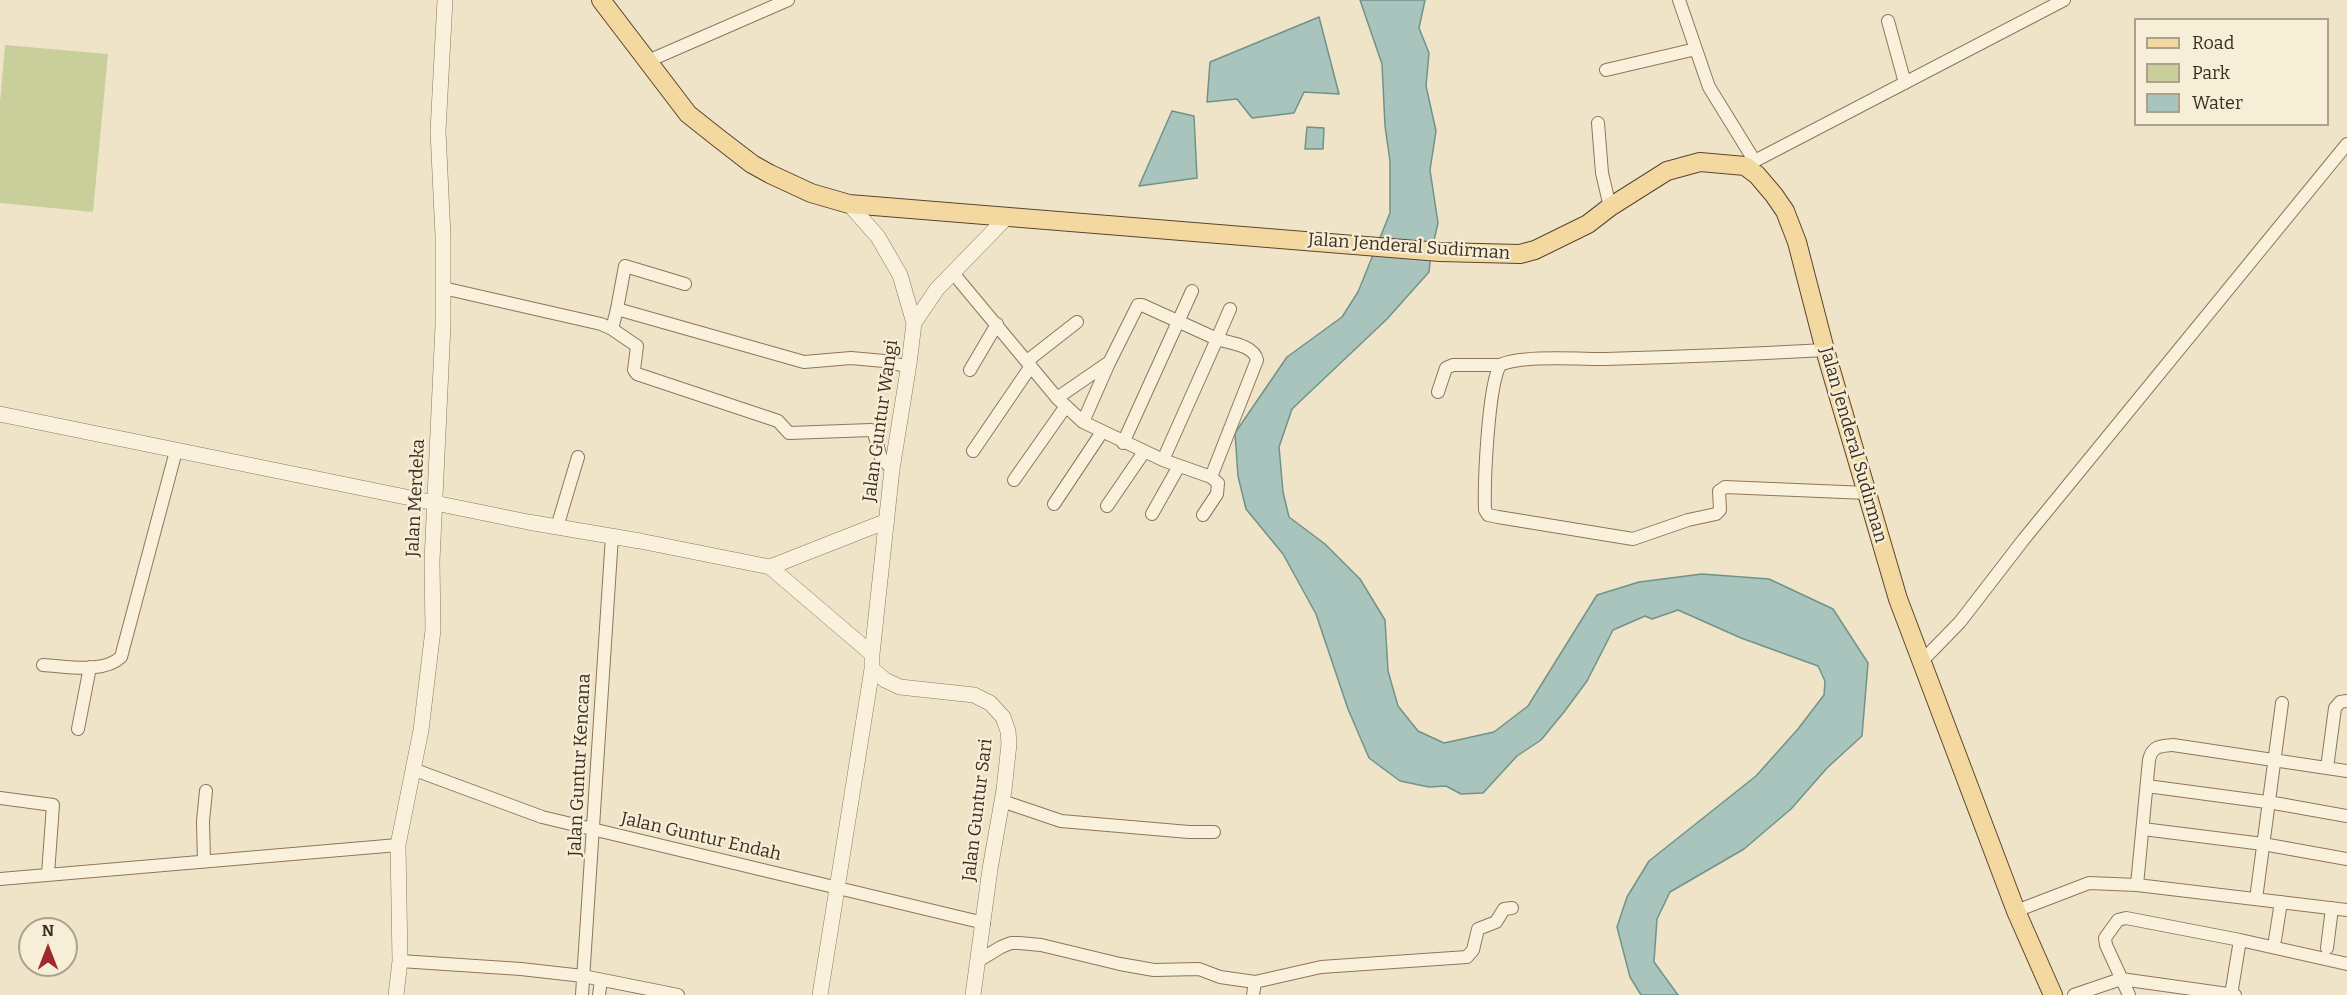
<!DOCTYPE html>
<html>
<head>
<meta charset="utf-8">
<style>
	body { margin:0 }
	#map { position:relative; width:2347px; height:995px; overflow:hidden; background:#f0e4c8; font-family:Bitter,serif }
	canvas { display:block }
	.legend { position:absolute; left:2134px; top:18px; width:195px; height:108px; box-sizing:border-box; background:#f7eed8; border:2px solid #ada18e; margin:0; padding:8px 10px; list-style:none; font-size:18px; color:#3d2e20 }
	.legend li { display:flex; align-items:center; gap:12px; height:30px }
	.legend b { width:30px; border:2px solid #ada18e }
	.north { position:absolute; left:18px; top:917px; width:60px; height:60px; box-sizing:border-box; background:#f7eed8; border:2px solid #ada18e; border-radius:50%; rotate:0deg; font-size:16px; font-weight:700; line-height:24px; text-align:center; color:#3d2e20 }
	.north::after { content:''; display:block; margin:auto; width:21px; height:27px; background:#9e2a2b; clip-path:polygon(50% 0,100% 100%,50% 72%,0 100%) }
</style>
</head>
<body>
<div id="map">
<canvas width="2347" height="995"></canvas>
<ul class="legend">
<li><b style="height:8px;background:#f3d9a0"></b>Road</li>
<li><b style="height:16px;background:#c9cf9b"></b>Park</li>
<li><b style="height:16px;background:#a9c4bc"></b>Water</li>
</ul>
<div class="north">N</div>
</div>
<script>
const ctx = document.querySelector('canvas').getContext('2d');
ctx.lineJoin = 'round';
function fill(path, color) {
  ctx.fillStyle = color;
  ctx.fill(path, 'evenodd');
}
function stroke(path, color, width, dash) {
  ctx.strokeStyle = color;
  ctx.lineWidth = width;
  ctx.lineCap = dash ? 'butt' : 'round';
  ctx.setLineDash(dash || []);
  ctx.stroke(path);
}
function label(font, color, halo, rows, align = 'center') {
  ctx.font = font + ' Bitter,serif';
  ctx.lineWidth = 4.5;
  ctx.setLineDash([]);
  ctx.textBaseline = 'middle';
  ctx.strokeStyle = halo;
  ctx.fillStyle = color;
  for (const [text, x, y, turn = 0] of rows) {
    ctx.save();
    ctx.translate(x, y);
    ctx.rotate((+turn || 0) * Math.PI / 180);
    ctx.textAlign = isNaN(turn) ? turn : align;
    if (halo) ctx.strokeText(text, 0, 0);
    ctx.fillText(text, 0, 0);
    ctx.restore();
  }
}
fill(new Path2D(`
	M5 45 108 54 93 212 0 203V102Z`), '#c9cf9b');
const water = new Path2D(`
	M1360 0H1425L1419 28 1429 53 1426 86 1436 131 1430 170 1438 223 1431 253 1429 272 1387 319 1292 409 1279 447 1283 492 1289 517 1325 544 1360 579 1385 620 1388 671 1398 706 1418 731 1444 743 1494 732 1528 706 1597 595 1639 582 1702 574 1769 579 1833 609 1868 663 1862 736 1827 768 1791 809 1744 849 1670 892 1657 919 1654 962 1678 995H1641L1630 977 1617 927 1627 897 1649 861 1756 776 1798 729 1824 695 1825 681 1818 666 1741 638 1678 610 1652 619 1645 616 1613 630 1587 681 1564 712 1541 740 1517 756 1483 793 1461 794 1446 786 1429 787 1400 781 1369 758 1348 709 1316 614 1283 554 1246 509 1238 476 1235 433 1287 357 1342 317 1358 292 1390 213V161L1385 126 1382 64Z
	M1319 17 1339 94 1304 92 1294 113 1252 118 1237 99 1207 102 1210 62Z
	M1172 111 1194 116 1197 178 1139 186Z
	M1307 127 1324 128 1323 149H1305Z`);
fill(water, '#a9c4bc');
stroke(water, '#6f938a', 1.5);
const minor = new Path2D(`
	M1679 0 1709 87 1754 160
	M1888 21 1905 83
	M648 61 788 0
	M1606 70 1696 49
	M1598 123 1602 173 1610 207
	M1745 166 2064 0
	M953 273 1057 398 1083 422 1163 460 1217 339 1142 305H1138L1109 363 1083 422
	M443 288 601 324 612 329 637 346 634 370 637 374 778 421 789 433 871 430 874 433 881 458 892 469
	M617 309 625 266 685 284
	M612 329 617 309 804 362 851 358 884 361 909 367
	M1825 350C1752 354 1678 357 1605 359 1577 359 1523 355 1500 365 1488 387 1484 482 1485 510L1488 515 1498 517 1633 539 1688 520 1716 514 1720 510 1719 491 1725 487 1867 493
	M1027 361 1077 322
	M970 370 997 324
	M1438 392 1446 368 1453 365H1500
	M1057 398 1108 363
	M1123 443 1192 291
	M973 451 1031 366
	M1163 460 1211 477 1257 360C1254 345 1230 343 1217 339L1230 309
	M1014 480 1066 406
	M1054 504 1102 432
	M1107 506 1144 452
	M1152 514 1179 466
	M1203 515 1217 494 1218 483 1211 477
	M557 527 578 457
	M1922 661 1960 622 2024 539 2347 144
	M43 665C66 666 103 674 121 657L176 451
	M78 729 90 667
	M2327 768 2335 708 2340 702 2347 701
	M415 770 542 817 984 923
	M2147 786 2274 803 2347 816
	M0 798 53 805 48 874
	M1002 801 1061 821 1189 832H1214
	M2143 829 2263 844 2347 859
	M204 861 203 821 206 791
	M0 879 398 845
	M2137 885 2149 760C2152 746 2160 746 2173 745L2347 771
	M2256 899 2282 703
	M2016 911 2089 883 2137 885 2347 910
	M2275 940 2281 902
	M2327 948 2332 908
	M400 961 521 969 583 976 678 995
	M978 961 1001 947 1011 943H1019L1041 945 1120 964 1154 970 1199 969 1220 977 1255 982 1321 967 1467 957 1473 950 1478 929 1496 922 1504 909 1512 908
	M582 995 612 536
	M599 995 601 980
	M1253 995 1255 982
	M2074 995 2121 979 2235 995
	M2129 995 2106 945 2105 938 2118 920 2126 918 2240 940 2347 964
	M2231 995 2240 940`);
const tertiary = new Path2D(`
	M849 204 878 237 900 275 914 323
	M0 414 528 522 640 541 770 567 887 521
	M770 567 872 654
	M396 995 400 961 398 845 421 730 433 630 432 561 443 325V236L438 131 445 0
	M820 995 872 669
	M973 995 990 869 1004 790 1009 744 1008 731 1003 717 990 703 974 695 900 687 885 680 872 669V654L892 469 909 364 914 323 937 289 1006 218`);
const primary = new Path2D(`
	M601 0 688 114 717 137 752 164 770 174 811 193 849 204 1440 252 1520 254 1535 250 1588 224 1610 207 1667 171 1700 162 1745 166 1757 175 1774 195 1785 211 1797 242 1825 350 1898 599 2016 911 2053 995`);
stroke(minor, '#8d765c', 14);
stroke(tertiary, '#8d765c', 16);
stroke(primary, '#5b4430', 20);
stroke(minor, '#faf1dc', 12);
stroke(tertiary, '#faf1dc', 15);
stroke(primary, '#f3d9a0', 18);
label('18px', '#3d2e20', '#f7eed8', [
	["Jalan Jenderal Sudirman",1409,247,4],
	["Jalan Guntur Wangi",881,421,-82],
	["Jalan Jenderal Sudirman",1853,445,74],
	["Jalan Merdeka",416,498,-87],
	["Jalan Guntur Kencana",580,765,-87],
	["Jalan Guntur Sari",978,810,-83],
	["Jalan Guntur Endah",701,837,13]
]);
</script>
</body>
</html>
